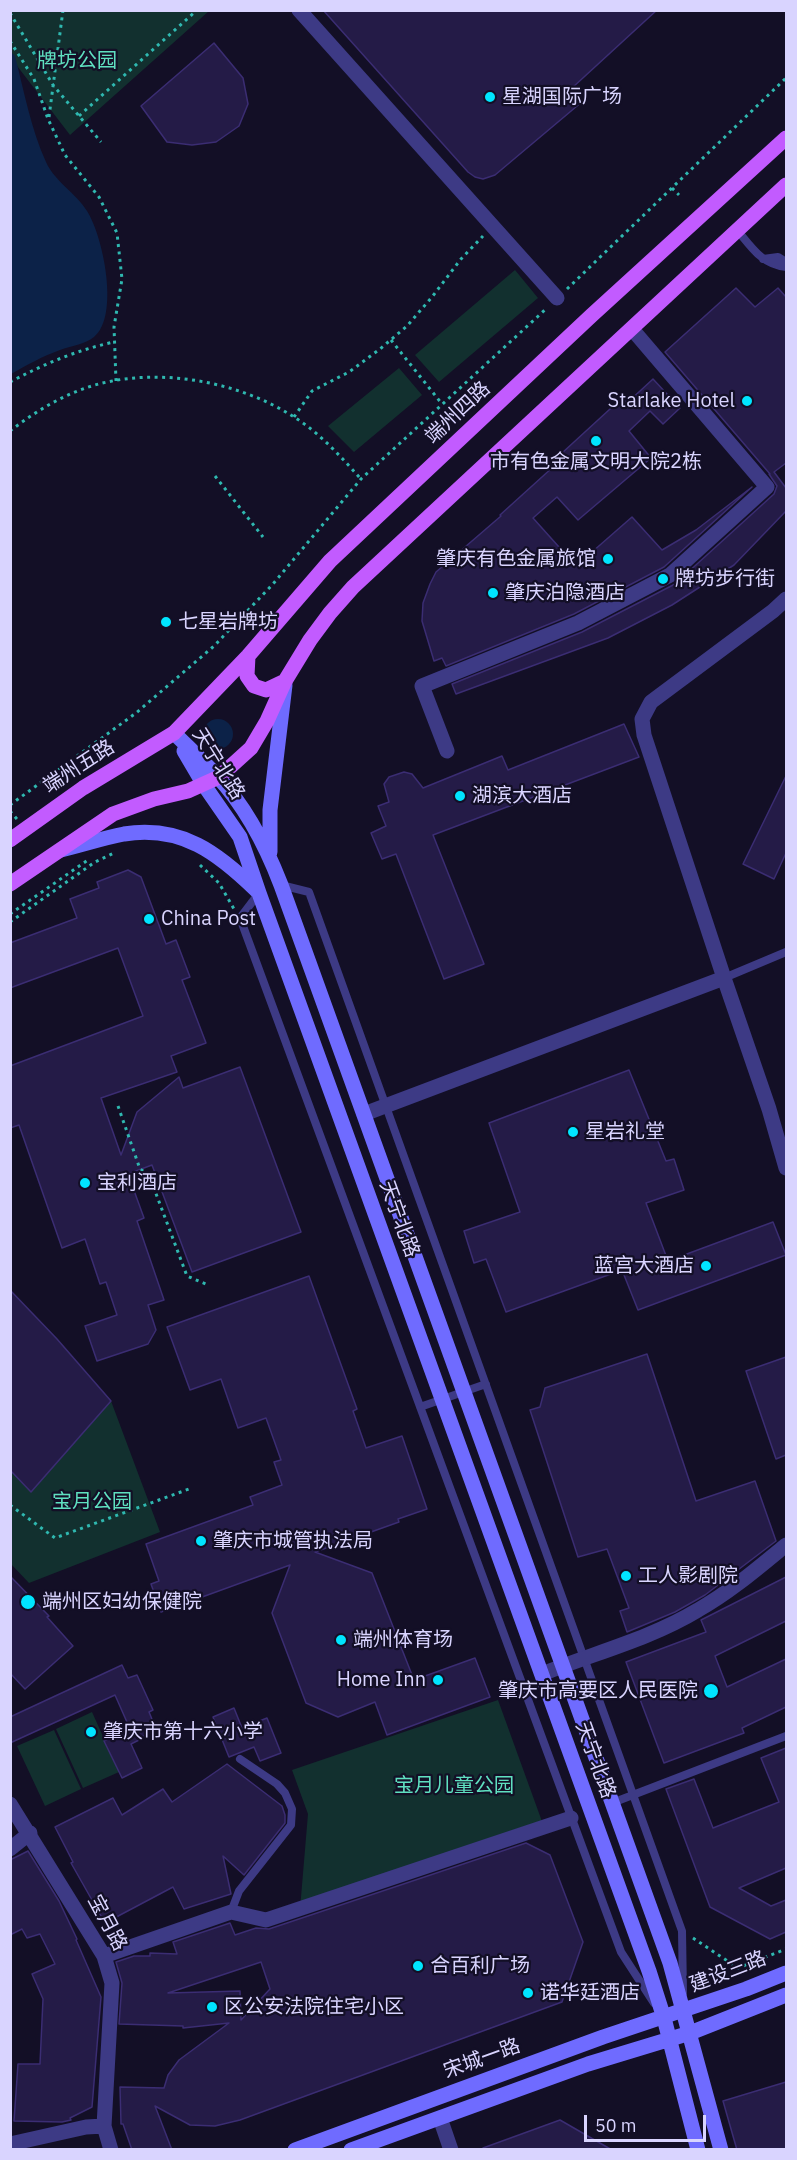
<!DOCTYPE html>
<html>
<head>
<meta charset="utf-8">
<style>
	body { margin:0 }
	#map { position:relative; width:797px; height:2160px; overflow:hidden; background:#130f26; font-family:"IBM Plex Sans",sans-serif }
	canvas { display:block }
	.frame { position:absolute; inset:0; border:12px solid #d9d4ff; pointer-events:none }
	.scale { position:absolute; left:584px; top:2115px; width:122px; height:27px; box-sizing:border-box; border:3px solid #d9d4ff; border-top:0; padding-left:8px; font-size:18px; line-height:21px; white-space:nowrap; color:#d9d4ff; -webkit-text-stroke:4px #130f26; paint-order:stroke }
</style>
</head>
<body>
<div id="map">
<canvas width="797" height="2160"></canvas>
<div class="frame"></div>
<div class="scale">50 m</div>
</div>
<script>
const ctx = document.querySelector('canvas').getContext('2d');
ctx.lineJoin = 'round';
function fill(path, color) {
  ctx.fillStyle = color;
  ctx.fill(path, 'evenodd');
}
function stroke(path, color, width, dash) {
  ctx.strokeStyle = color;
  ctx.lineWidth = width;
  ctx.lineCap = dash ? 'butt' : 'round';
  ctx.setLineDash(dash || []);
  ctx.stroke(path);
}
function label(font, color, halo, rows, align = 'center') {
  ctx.font = font + ' "IBM Plex Sans","Noto Sans SC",sans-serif';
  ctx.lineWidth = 4.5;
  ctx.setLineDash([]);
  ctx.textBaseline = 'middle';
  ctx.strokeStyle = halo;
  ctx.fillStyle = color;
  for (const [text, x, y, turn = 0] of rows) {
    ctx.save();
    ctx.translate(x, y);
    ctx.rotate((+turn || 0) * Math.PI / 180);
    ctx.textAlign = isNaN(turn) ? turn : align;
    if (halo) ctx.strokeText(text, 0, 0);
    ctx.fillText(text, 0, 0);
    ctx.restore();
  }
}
fill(new Path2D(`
	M11 11H209L70 135 11 58Z
	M515 270 538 298 439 382 415 355Z
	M399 368 422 395 354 452 328 426Z
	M111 1401 160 1532 29 1583 11 1564 10 1470 31 1492Z
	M498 1700 544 1827 300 1909 308 1814 292 1770Z
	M92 1712 119 1772 83 1788 56 1729Z
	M54 1730 81 1789 45 1806 17 1746Z`), '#12302f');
fill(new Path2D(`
	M10 51 15 56C24 91 31 129 46 162 55 182 76 193 87 211 103 236 120 316 94 337 85 344 71 346 60 350 43 356 27 365 11 374Z
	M203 734a15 15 0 1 1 30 0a15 15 0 1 1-30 0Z`), '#0c2248');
const building = new Path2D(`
	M323 10H657L572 88 583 101 495 175 483 179 475 177 468 172Z
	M214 43 243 78 248 104 239 126 216 142 192 145 167 142 141 106Z
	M736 288 755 307 778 288 786 297V463L774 472 786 488V511L734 565 672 605 608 638 456 694 452 684 582 632 675 584 774 494 777 486 769 474H770L665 352Z
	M653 379 680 408 663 424 650 411 629 431 651 458 578 520 557 497 533 518 576 566 632 517 662 550 696 530 752 487 664 567 574 614 446 666 442 658 434 661 422 621 423 603 430 584 436 572 501 516 500 515 553 467 550 464 622 398 627 403Z
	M624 724 639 757 433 835 484 964 444 979 396 854 382 859 371 833 386 826 378 806 389 802 384 784 389 777 404 772 412 774 423 788 502 756 508 770Z
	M786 776V853L774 879 743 864Z
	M128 870 141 877 166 944 176 940 190 977 182 980 206 1043 171 1056 177 1072 101 1098 121 1155 137 1112 179 1077 183 1088 240 1067 301 1232 192 1272 152 1165 128 1174 144 1218 137 1221 164 1300 148 1305 156 1330 148 1344 97 1361 85 1326 117 1315 106 1282 100 1284 85 1239 62 1248 19 1125 10 1128V1066L143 1016 118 948 10 988V943L77 918 70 899 99 888 97 882Z
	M629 1070 666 1161 674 1159 684 1190 646 1203 668 1261 773 1222 786 1255 638 1310 622 1270 506 1312 486 1259 474 1263 464 1231 520 1212 489 1123Z
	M309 1276 357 1409 353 1411 366 1448 402 1436 427 1509 398 1519 399 1522 315 1552 372 1573 414 1680 475 1658 490 1697 387 1735 375 1702 338 1717 306 1703 272 1613 290 1565 161 1612 151 1584 159 1581 146 1544 253 1505 250 1497 282 1485 274 1462 281 1460 266 1418 238 1428 221 1379 190 1390 167 1327Z
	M10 1290 57 1339 111 1401 31 1492 10 1470Z
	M647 1354 696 1501 755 1481 776 1541 705 1595 675 1612 627 1632 620 1611 629 1608 607 1549 578 1557 530 1410 540 1407 545 1388Z
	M786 1357V1455L776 1459 746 1371Z
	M10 1576 49 1616 47 1617 73 1646 25 1689 10 1673Z
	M786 1577V1621L715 1656 727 1687 786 1659V1707L742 1728 744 1733 664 1763 626 1662 706 1632 701 1620Z
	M122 1665 128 1678 137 1675 153 1710 149 1712 154 1724 141 1739 131 1744 142 1768 122 1778 104 1741 130 1729 115 1695 10 1743V1717Z
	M234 1708 242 1728 267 1718 281 1753 260 1761 254 1747 229 1757 213 1717Z
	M786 1748V1868L739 1888 771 1906 786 1900V1932L770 1939 710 1907 666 1789 694 1779 713 1828 779 1802 761 1758Z
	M227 1764 282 1806 285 1815V1823L244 1875 223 1856 231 1894 184 1909 173 1887 105 1923 71 1863 73 1862 55 1827 113 1798 122 1815 163 1789 172 1802Z
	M526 1843 550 1855 583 1942 562 2002 240 2120 215 2126 190 2125 155 2106 172 2150H132L123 2124H121L120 2087 164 2088 168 2075 179 2060 229 2023 183 2028V2026L119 2024 122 1983 116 1962 134 1956H150V1953L177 1954 173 1942 230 1923 235 1935 256 1928 269 1929ZM261 1962 270 1989 241 2020 240 1991 168 1993Z
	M28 1851 59 1901 77 1939 76 1940 101 1997 92 2107 70 2118 71 2120 62 2122 14 2121 18 2064H40L43 1999 32 1974 55 1964 40 1934 27 1938 22 1929 10 1935V1860Z
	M786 2082V2150H737L723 2101Z
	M560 2120 612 2150H483V2148Z`);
fill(building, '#241b47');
stroke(building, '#3b2d73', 1.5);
stroke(new Path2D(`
	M10 13 53 85 101 142
	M10 41 34 79 48 119 65 155 99 197 117 233 122 279 114 327 116 381
	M79 116 197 10
	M49 117 63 10
	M672 188 679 195
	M567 289 786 78
	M391 340 442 404
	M10 382C44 364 77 350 114 342
	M294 417 312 391 349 372 380 349 407 326 432 297 461 259 483 236
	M10 431C36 411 64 394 95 385 159 367 238 381 294 417 320 433 341 457 361 479
	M215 476 263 537
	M10 805 136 713 214 646 273 584 361 479 547 308
	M10 811 17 819
	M200 865 219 883 234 909
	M10 914 88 860
	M10 922 95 862 114 853
	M118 1106 140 1169 149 1175 187 1276 208 1285
	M10 1505 55 1538 189 1489
	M693 1938 738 1968 786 1949`), '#2fb8b0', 3, [3, 4.5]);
stroke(new Path2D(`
	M738 231C752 248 763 265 786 267
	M763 259 778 257 786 262
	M281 885 309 892 682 1931 683 1993
	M259 893 240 918 621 1952 654 2003
	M724 978 786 952
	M420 1407 486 1384
	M612 1803 786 1736
	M231 1912 239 1891 291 1825 292 1809 285 1793 277 1784 240 1759`), '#3d3a85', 8);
stroke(new Path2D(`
	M299 10 557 298
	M786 599 773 611 651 702 642 719 644 735 724 978 769 1109 786 1168
	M447 751 422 686 578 623 670 575 767 487 632 329
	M364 1114 724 978
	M542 1674C594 1653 650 1639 698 1610 730 1592 758 1568 786 1545
	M10 1804 104 1956 112 1983 104 2126 111 2150
	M10 1849 30 1833
	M104 1956 231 1912 266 1920 571 1818
	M440 2118 451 2150
	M10 2144 86 2127 104 2126`), '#3d3a85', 15);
stroke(new Path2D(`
	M174 733C188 747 203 761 217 776 246 807 266 846 281 885L670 1963 721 2150
	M184 751 204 785 240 837 259 893 649 1971 664 2018 698 2150
	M61 850C82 845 103 838 124 834 182 825 218 853 257 891
	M270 852V810L285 685
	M295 2150 603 2037 746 1989 786 1973
	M351 2150 588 2064 690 2033 786 1995`), '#6f6bff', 15);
stroke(new Path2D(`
	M248 656 247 676 254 686 266 690 285 681
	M10 840 83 788 174 733 248 656 330 561 592 315 786 138
	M10 884 113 814 154 799 188 791 219 777 251 748 267 721 285 681 310 640 330 613 353 587 786 185`), '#c25bff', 15);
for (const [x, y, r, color] of [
	[490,97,6,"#00e5ff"],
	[747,401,6,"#00e5ff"],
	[596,441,6,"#00e5ff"],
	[608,559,6,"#00e5ff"],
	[663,579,6,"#00e5ff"],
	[493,593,6,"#00e5ff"],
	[166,622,6,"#00e5ff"],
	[460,796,6,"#00e5ff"],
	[149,919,6,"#00e5ff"],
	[573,1132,6,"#00e5ff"],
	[85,1183,6,"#00e5ff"],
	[706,1266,6,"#00e5ff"],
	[201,1541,6,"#00e5ff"],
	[626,1576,6,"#00e5ff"],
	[28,1602,8,"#00e5ff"],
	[341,1640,6,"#00e5ff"],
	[438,1680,6,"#00e5ff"],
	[711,1691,8,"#00e5ff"],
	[91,1732,6,"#00e5ff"],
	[418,1966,6,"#00e5ff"],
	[528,1993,6,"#00e5ff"],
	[212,2007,6,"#00e5ff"]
]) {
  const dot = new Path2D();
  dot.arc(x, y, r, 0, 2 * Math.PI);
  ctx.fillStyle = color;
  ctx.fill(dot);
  stroke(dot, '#130f26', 2);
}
label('20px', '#5fe0c0', '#130f26', [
	["牌坊公园",77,61],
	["宝月公园",92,1502],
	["宝月儿童公园",454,1786]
]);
label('20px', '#d9d4ff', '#130f26', [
	["星湖国际广场",502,97],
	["Starlake Hotel",735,401,"right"],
	["市有色金属文明大院2栋",596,462,"center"],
	["肇庆有色金属旅馆",596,559,"right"],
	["牌坊步行街",675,579],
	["肇庆泊隐酒店",505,593],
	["七星岩牌坊",178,622],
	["湖滨大酒店",472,796],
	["China Post",161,919],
	["星岩礼堂",585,1132],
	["宝利酒店",97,1183],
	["蓝宫大酒店",694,1266,"right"],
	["肇庆市城管执法局",213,1541],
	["工人影剧院",638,1576],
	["端州区妇幼保健院",42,1602],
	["端州体育场",353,1640],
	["Home Inn",426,1680,"right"],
	["肇庆市高要区人民医院",698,1691,"right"],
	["肇庆市第十六小学",103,1732],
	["合百利广场",430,1966],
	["诺华廷酒店",540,1993],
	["区公安法院住宅小区",224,2007]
], 'left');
label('20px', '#d9d4ff', '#130f26', [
	["端州四路",458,413,-43],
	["天宁北路",218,764,58],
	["端州五路",79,767,-33],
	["天宁北路",399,1219,70],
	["天宁北路",595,1760,70],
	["宝月路",107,1923,62],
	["建设三路",728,1972,-21],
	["宋城一路",482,2059,-20]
]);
</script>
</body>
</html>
